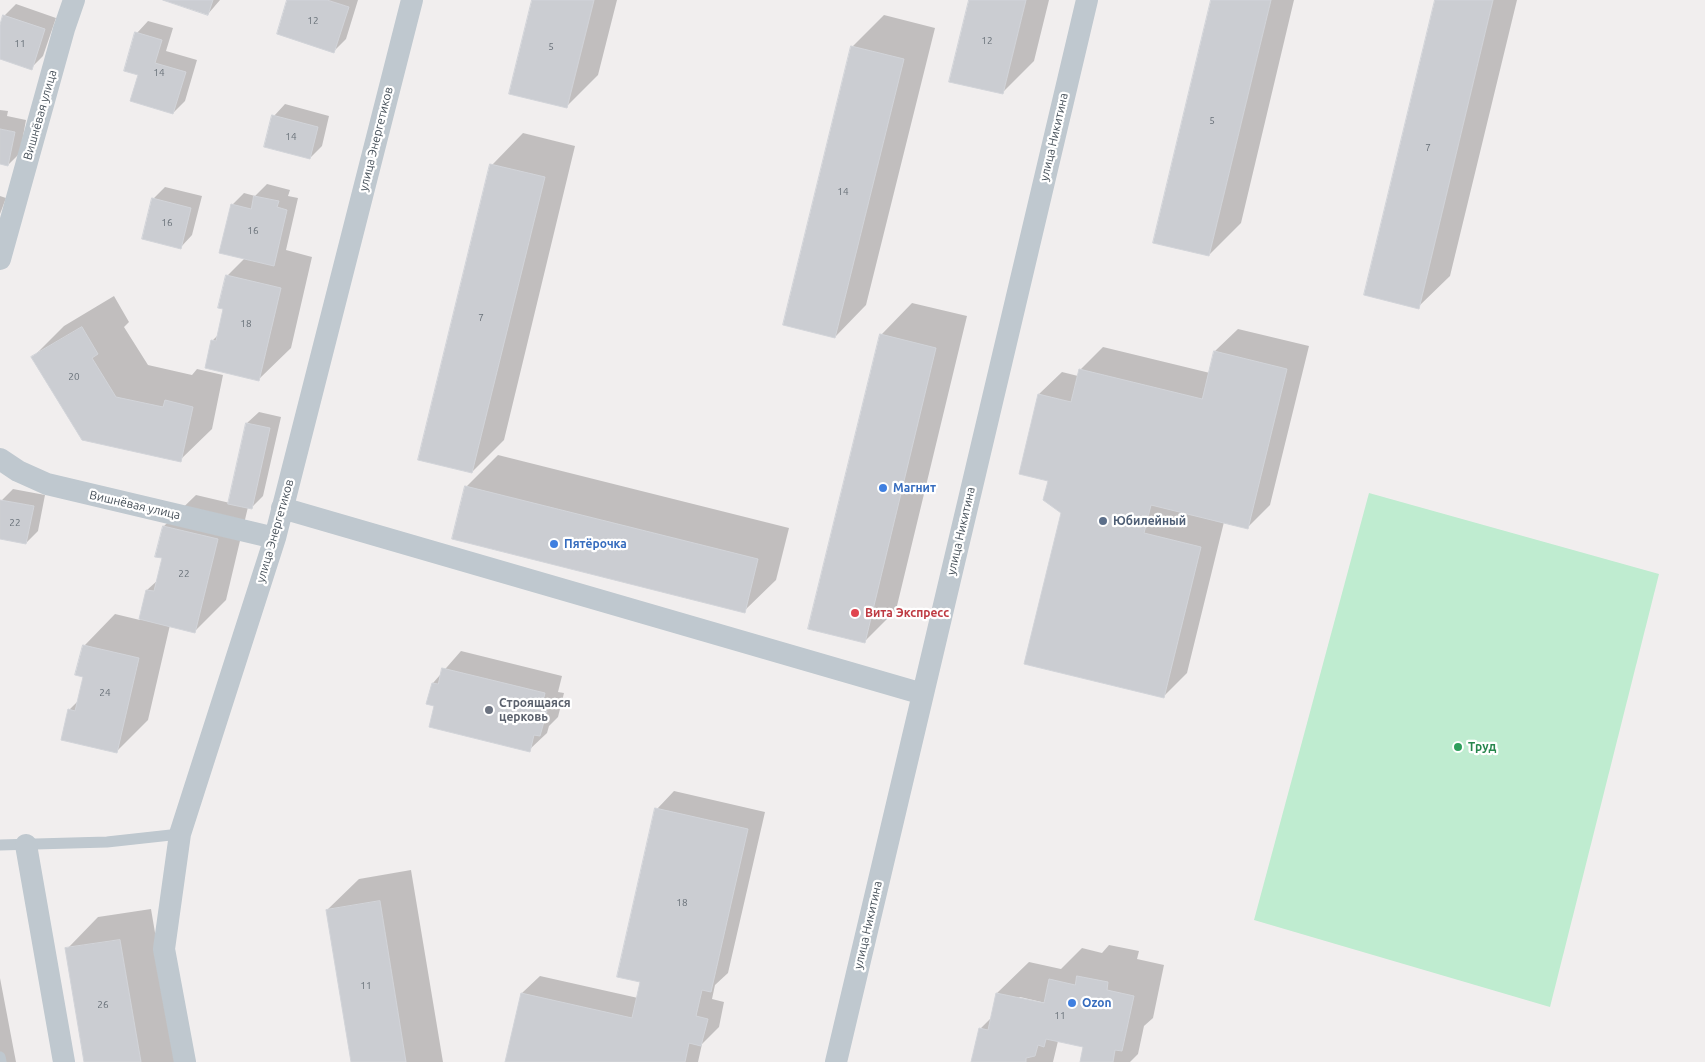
<!DOCTYPE html>
<html>
<head>
<meta charset="utf-8">
<style>
	body { margin:0 }
	canvas { display:block; background:#f1eeee }
</style>
</head>
<body>
<canvas width="1705" height="1062"></canvas>
<script>
const ctx = document.querySelector('canvas').getContext('2d');
ctx.lineJoin = 'round';
function fill(path, color) {
  ctx.fillStyle = color;
  ctx.fill(path, 'evenodd');
}
function stroke(path, color, width, dash) {
  ctx.strokeStyle = color;
  ctx.lineWidth = width;
  ctx.lineCap = dash ? 'butt' : 'round';
  ctx.setLineDash(dash || []);
  ctx.stroke(path);
}
function label(font, color, halo, rows, align = 'center') {
  ctx.font = font + ' Ubuntu,sans-serif';
  ctx.lineWidth = 4.5;
  ctx.setLineDash([]);
  ctx.textBaseline = 'middle';
  ctx.strokeStyle = halo;
  ctx.fillStyle = color;
  for (const [text, x, y, turn = 0] of rows) {
    ctx.save();
    ctx.translate(x, y);
    ctx.rotate((+turn || 0) * Math.PI / 180);
    ctx.textAlign = isNaN(turn) ? turn : align;
    if (halo) ctx.strokeText(text, 0, 0);
    ctx.fillText(text, 0, 0);
    ctx.restore();
  }
}
fill(new Path2D(`
	M1369 493 1659 574 1550 1007 1254 920Z`), '#bfecd0');
fill(new Path2D(`
	M164 0H220L208 14Z
	M289 0H358L346 39 334 51Z
	M534 0H617L598 75 566 107Z
	M970 0H1049L1034 61 1002 93Z
	M1212 0H1294L1241 223 1209 255Z
	M1436 0H1517L1450 276 1418 307Z
	M16 4 56 18 43 56 31 68 0 58V29L4 16Z
	M884 15 935 28 866 305 835 337 852 47Z
	M148 21 173 28 166 51 197 60 185 101 173 113 140 74 137 33Z
	M285 104 329 116 322 146 310 158 274 116Z
	M0 110 8 111 7 116 26 120 20 153 8 165 0 163Z
	M523 133 575 146 504 440 472 472 492 165Z
	M267 184 290 190 288 196 298 198 286 250 312 257 291 348 259 379 213 340 218 335 225 308 227 276 245 258 232 205 244 193 255 196Z
	M165 187 202 196 192 235 181 247 153 199Z
	M0 196 6 198 0 214Z
	M114 296 129 322 124 327 148 365 192 375 197 369 223 375 212 429 180 460 33 357 64 326Z
	M912 303 967 316 896 610 864 642 881 335Z
	M1238 329 1309 346 1270 505 1247 528 1224 522 1187 673 1164 696 1063 512 1049 480 1039 394 1062 372 1078 376 1080 370 1103 347 1210 373 1215 351Z
	M259 412 281 417 263 496 251 508 248 507 226 600 195 631 170 625 148 720 116 752 69 710 79 700 84 677V646L115 614 140 620 147 590 158 580 163 557 164 526 196 495 230 503 247 423Z
	M498 455 789 528 776 580 744 611 466 487Z
	M13 489 45 495 38 531 26 543 0 538 2 500Z
	M461 651 562 676 558 692 564 693 558 717 549 726 547 733 529 750 436 705 433 683Z
	M674 791 765 812 728 973 715 985 712 999 724 1002 719 1027 702 1044 698 1062H506L522 993 540 976 638 998 642 981 657 809Z
	M411 870 443 1062H352L327 910 359 879Z
	M151 909 177 1062H86L67 949 98 917Z
	M1109 945 1139 951 1137 959 1164 965 1153 1018 1144 1026 1138 1054 1130 1062H1081L1085 1046 1058 1041 1053 1062H973L980 1029 992 1017 997 993 1029 962 1061 969 1082 948 1102 953ZM1020 997 1050 1004V1006L1017 999Z
	M0 978 16 1062H0Z`), '#0003');
const building = new Path2D(`
	M163 0H213L208 15Z
	M287 0H327L349 7 334 53 277 34Z
	M532 0H594L567 108 509 94Z
	M969 0H1026L1003 94 949 82Z
	M1211 0H1271L1209 256 1153 243Z
	M1435 0H1493L1419 309 1364 295Z
	M3 15 45 29 32 70 0 59V25Z
	M135 32 162 40 155 63 186 72 173 114 130 101 138 75 124 71Z
	M851 46 904 59 835 338 783 325Z
	M272 115 318 127 310 159 264 147Z
	M0 129 15 132 8 166 0 164Z
	M490 164 545 177 472 473 418 460Z
	M254 196 279 201 277 207 287 210 274 266 219 253 231 204 251 209Z
	M152 198 191 208 181 249 142 239Z
	M226 275 281 288 259 381 205 368 211 340 216 341 223 309 218 308Z
	M82 327 98 354 92 358 116 397 163 407 165 400 193 407 181 462 82 440 31 357Z
	M880 334 936 348 865 643 808 629Z
	M1214 351 1287 369 1248 529 1151 505 1144 533 1201 547 1164 698 1024 664 1061 513 1043 500 1048 481 1019 474 1038 394 1071 402 1079 369 1202 399Z
	M246 423 270 428 252 509 228 504Z
	M465 486 758 559 745 613 452 539Z
	M0 500 34 506 26 544 0 539Z
	M163 526 218 539 195 633 139 619 146 590 154 591 162 558 155 557Z
	M83 645 139 658 117 753 61 740 68 709 75 711 83 677 75 675Z
	M442 668 545 693 541 709 547 711 540 736 534 735 530 752 429 727 434 706 426 704 432 683 438 684Z
	M655 808 748 829 711 992 702 990 696 1016 708 1019 701 1046 689 1043 685 1062H505L521 993 632 1018 640 982 617 977Z
	M380 901 406 1062H351L326 910Z
	M120 940 141 1062H84L65 948Z
	M1077 976 1108 982 1107 990 1134 996 1122 1051 1115 1050 1113 1062H1080L1083 1047 1046 1039 1044 1047 1038 1045 1035 1056 1026 1058V1062H971L979 1028 988 1030 996 993 1044 1003 1049 979 1075 985Z`);
fill(building, '#cbcdd2');
stroke(building, '#d2d4d9', 1);
stroke(new Path2D(`
	M0 845 107 842 180 834
	M0 1057 1 1062`), '#bfc8cf', 11);
stroke(new Path2D(`
	M0 259 64 29 74 0
	M0 459 18 471 47 484 275 538
	M282 508 923 694
	M26 845 64 1062
	M185 1062 164 949 180 834 275 538 412 0
	M836 1062 1087 0`), '#bfc8cf', 22);
for (const [x, y, r, color] of [
	[883,488,5,"#3f7fe0"],
	[1103,521,5,"#5c6f8a"],
	[554,544,5,"#3f7fe0"],
	[855,613,5,"#e0444e"],
	[489,710,5,"#6b7280"],
	[1458,747,5,"#2e9e5b"],
	[1072,1003,5,"#3f7fe0"]
]) {
  const dot = new Path2D();
  dot.arc(x, y, r, 0, 2 * Math.PI);
  ctx.fillStyle = color;
  ctx.fill(dot);
  stroke(dot, '#fff', 2);
}
label('10px', '#687078', null, [
	["12",313,21],
	["12",987,41],
	["11",20,44],
	["5",551,47],
	["14",159,73],
	["5",1212,121],
	["14",291,137],
	["7",1428,148],
	["14",843,192],
	["16",167,223],
	["16",253,231],
	["7",481,318],
	["18",246,324],
	["20",74,377],
	["22",15,523],
	["22",184,574],
	["24",105,693],
	["18",682,903],
	["11",366,986],
	["26",103,1005],
	["11",1060,1016]
]);
label('12px', '#47515a', '#fff', [
	["Вишнёвая улица",40,115,-74],
	["улица Никитина",1054,137,-77],
	["улица Энергетиков",376,139,-76],
	["Вишнёвая улица",135,505,13],
	["улица Энергетиков",275,531,-74],
	["улица Никитина",961,531,-77],
	["улица Никитина",868,925,-77]
]);
label('bold 12px', '#366cbe', '#fff', [
	["Магнит",893,488],
	["Пятёрочка",564,544],
	["Ozon",1082,1003]
], 'left');
label('bold 12px', '#4e5e75', '#fff', [
	["Юбилейный",1113,521]
], 'left');
label('bold 12px', '#be3a42', '#fff', [
	["Вита Экспресс",865,613]
], 'left');
label('bold 12px', '#5b616d', '#fff', [
	["Строящаяся",499,703],
	["церковь",499,717]
], 'left');
label('bold 12px', '#27864d', '#fff', [
	["Труд",1468,747]
], 'left');
</script>
</body>
</html>
